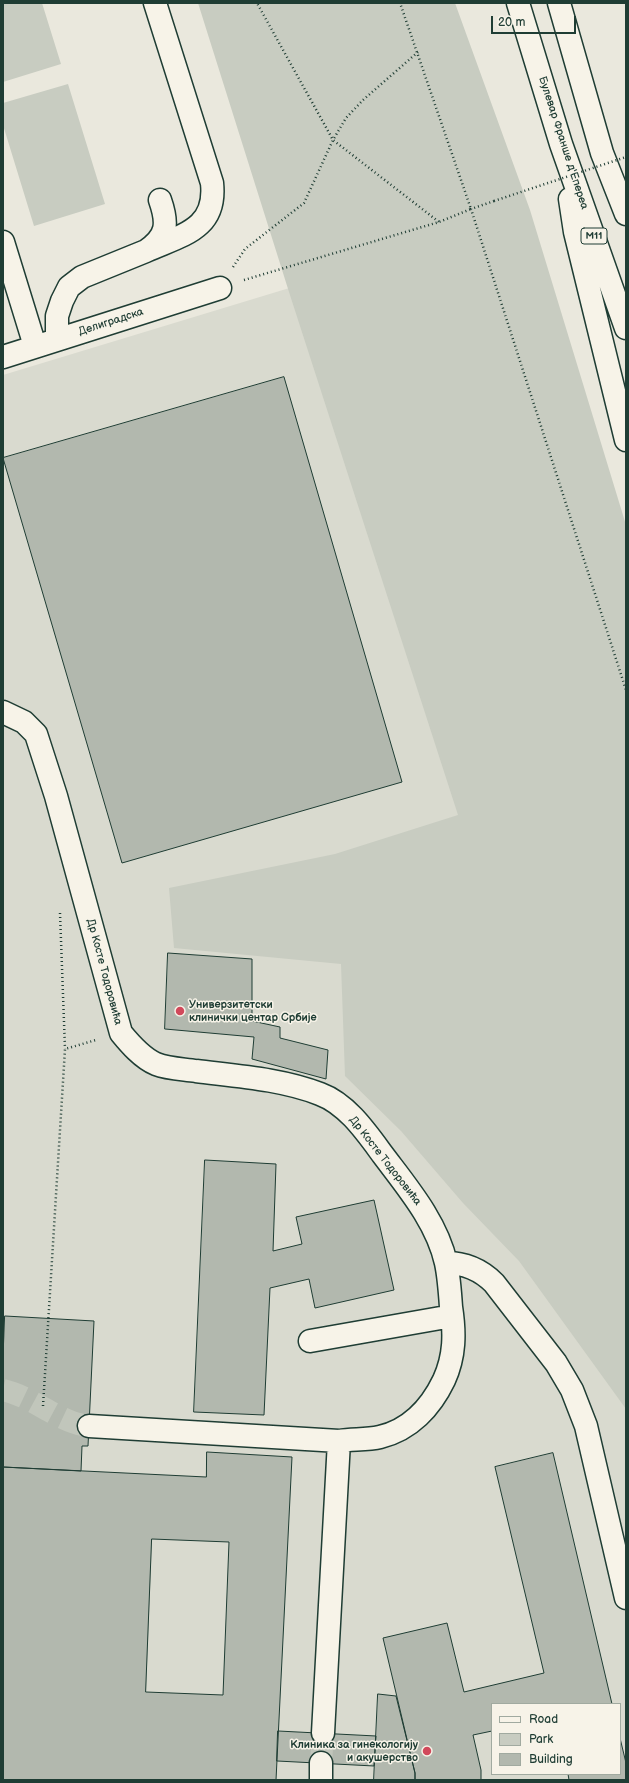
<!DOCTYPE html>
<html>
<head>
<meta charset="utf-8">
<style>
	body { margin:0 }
	#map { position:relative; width:629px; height:1783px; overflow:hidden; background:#eae8dd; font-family:"Balsamiq Sans",sans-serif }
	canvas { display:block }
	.frame { position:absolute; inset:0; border:4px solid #1f3d34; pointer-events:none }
	.legend { position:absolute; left:491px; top:1703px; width:130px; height:72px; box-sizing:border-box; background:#f7f3e8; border:1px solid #a1aaa0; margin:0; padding:5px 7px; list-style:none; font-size:12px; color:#1f3d34 }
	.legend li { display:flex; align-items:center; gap:8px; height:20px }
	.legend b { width:20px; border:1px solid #a1aaa0 }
	.scale { position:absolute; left:491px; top:16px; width:85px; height:18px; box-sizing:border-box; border:2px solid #1f3d34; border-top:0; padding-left:5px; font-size:12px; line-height:14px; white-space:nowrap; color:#1f3d34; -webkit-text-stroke:3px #f7f3e8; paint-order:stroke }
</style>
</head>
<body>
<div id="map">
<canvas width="629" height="1783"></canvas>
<div class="frame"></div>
<ul class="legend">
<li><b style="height:5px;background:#f7f3e8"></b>Road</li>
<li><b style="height:11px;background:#c8ccc1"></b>Park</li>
<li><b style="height:11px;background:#b2b8ae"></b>Building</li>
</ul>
<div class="scale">20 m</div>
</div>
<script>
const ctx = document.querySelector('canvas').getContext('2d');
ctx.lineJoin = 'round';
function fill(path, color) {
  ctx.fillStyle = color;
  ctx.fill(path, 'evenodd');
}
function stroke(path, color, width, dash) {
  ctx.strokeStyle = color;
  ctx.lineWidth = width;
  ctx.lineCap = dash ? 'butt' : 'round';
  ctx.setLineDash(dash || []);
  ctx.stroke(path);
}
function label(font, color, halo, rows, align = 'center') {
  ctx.font = font + ' "Balsamiq Sans",sans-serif';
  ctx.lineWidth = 3;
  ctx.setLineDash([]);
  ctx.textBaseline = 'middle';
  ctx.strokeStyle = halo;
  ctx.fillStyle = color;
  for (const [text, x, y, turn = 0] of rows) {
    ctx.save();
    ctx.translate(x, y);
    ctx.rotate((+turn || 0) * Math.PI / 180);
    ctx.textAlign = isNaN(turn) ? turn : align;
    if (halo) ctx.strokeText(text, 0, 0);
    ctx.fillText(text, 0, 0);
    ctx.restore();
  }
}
fill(new Path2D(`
	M296 286 465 820 626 1381V1780H3V375ZM492 1704H620V1774H492Z`), '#d9dacf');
fill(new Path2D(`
	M3 3H42L61 64 3 82Z
	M198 3H455L530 210 626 525V1409L519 1261 463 1203 401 1131 345 1076 341 964 174 948 169 888 335 854 458 815 289 292Z
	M68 84 105 204 34 226 3 125V103Z`), '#c8ccc1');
const building = new Path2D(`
	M284 377 402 782 122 863 3 458Z
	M168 953 252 959V1021L280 1027V1038L328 1050 326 1079 252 1059 254 1037 165 1029Z
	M205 1160 276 1164 273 1251 302 1244 296 1217 374 1200 394 1290 315 1308 309 1279 270 1288 264 1415 194 1412Z
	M5 1316 94 1321 88 1446H82L81 1471 3 1467V1357Z
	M207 1452 292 1457 276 1780H3V1467L206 1477ZM152 1539 229 1542 223 1695 146 1692Z
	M553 1453 612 1704H492V1731L473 1735 481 1770V1780H415V1773L383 1638 447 1623 464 1692 544 1673 495 1467Z
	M378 1694 396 1696 415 1773V1780H374Z
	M278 1731 376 1736 374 1766 277 1761Z
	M620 1738 626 1763V1780H569L568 1774H620Z`);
fill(building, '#b2b8ae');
stroke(building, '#1f3d34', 1);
stroke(new Path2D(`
	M3 1390C34 1397 59 1423 89 1426
	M321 1763 323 1733`), '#c1c6bb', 22, [22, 11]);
const minor = new Path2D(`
	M3 242 35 346
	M146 251C181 235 217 230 212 183L155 3
	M57 339V316L62 301 69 287 82 277 146 251C168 236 168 223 160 200
	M3 357 220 288
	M3 712 24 722 36 734 56 796 121 1033C130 1044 142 1058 156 1064 169 1069 183 1069 196 1071 236 1076 282 1079 320 1094 347 1104 366 1132 383 1155 407 1187 437 1222 446 1263 449 1277 450 1292 451 1307 455 1333 455 1356 444 1380 431 1407 410 1430 380 1437 367 1440 353 1439 339 1441L89 1426
	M446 1263C465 1263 480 1269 494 1283L556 1363 572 1390 586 1426 626 1598
	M310 1341 452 1316
	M323 1733 339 1441
	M321 1780V1763`);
const highway = new Path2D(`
	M518 3 561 144 626 328
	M559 3 602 153 626 214
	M570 199 575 232 626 440`);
stroke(minor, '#1f3d34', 25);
stroke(highway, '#1f3d34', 25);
stroke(new Path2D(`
	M418 52 363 100 346 118 333 140 439 222
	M494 201 471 209 626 690
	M233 267 245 249 304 203 333 140 257 3
	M244 280 439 222 471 209 400 3
	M60 913 65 1049
	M43 1406 65 1049 96 1040`), '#1f3d34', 2.5, [1, 3]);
stroke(minor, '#f7f3e8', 22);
stroke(highway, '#f7f3e8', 22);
stroke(new Path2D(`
	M494 201 626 157`), '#1f3d34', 2.5, [1, 3]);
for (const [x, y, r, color] of [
	[180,1011,5,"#d1495b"],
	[427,1751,5,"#d1495b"]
]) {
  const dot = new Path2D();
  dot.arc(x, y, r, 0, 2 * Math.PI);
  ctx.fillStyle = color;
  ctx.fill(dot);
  stroke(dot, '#f7f3e8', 1.5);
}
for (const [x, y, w] of [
	[594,236,26]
]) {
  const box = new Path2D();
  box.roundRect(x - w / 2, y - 8, w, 16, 3);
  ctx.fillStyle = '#f7f3e8';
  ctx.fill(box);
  stroke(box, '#1f3d34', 1);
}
label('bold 10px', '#1f3d34', null, [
	["M11",594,236]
]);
label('11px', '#1f3d34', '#f7f3e8', [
	["Булевар Франше д'Епереа",563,143,72],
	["Делиградска",111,322,-18],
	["Др Косте Тодоровића",104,972,75],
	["Др Косте Тодоровића",385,1161,52]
]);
label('bold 11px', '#1f3d34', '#f7f3e8', [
	["Универзитетски",189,1005],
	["клинички центар Србије",189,1018],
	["Клиника за гинекологију",418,1745,"right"],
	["и акушерство",418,1758,"right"]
], 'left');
</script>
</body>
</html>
